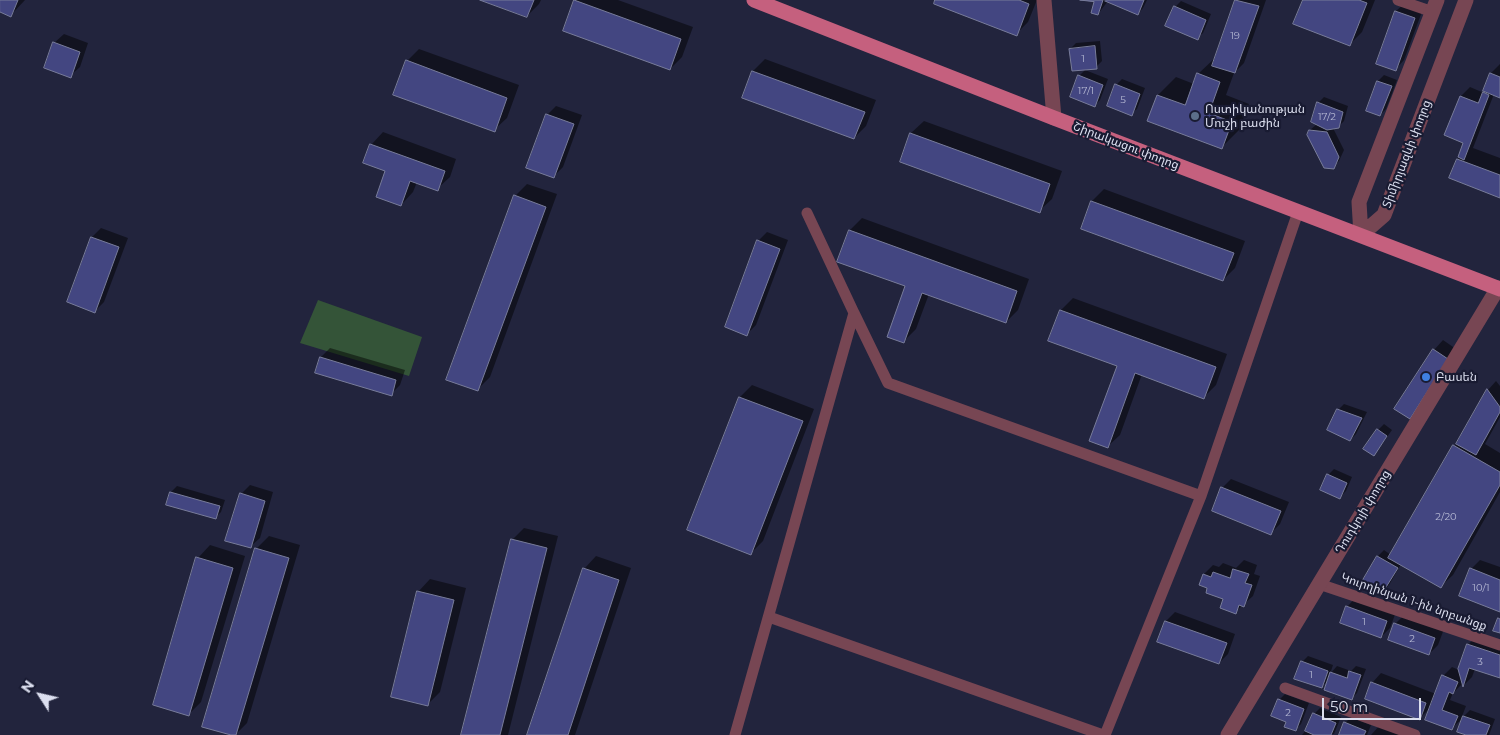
<!DOCTYPE html>
<html>
<head>
<meta charset="utf-8">
<style>
	body { margin:0 }
	#map { position:relative; width:1500px; height:735px; overflow:hidden; background:#22243d; font-family:Montserrat,sans-serif }
	canvas { display:block }
	.north { position:absolute; left:15px; top:670px; width:50px; height:50px; -webkit-text-stroke:4px #191b32; paint-order:stroke; rotate:305deg; font-size:14px; font-weight:700; line-height:20px; text-align:center; color:#dcdfef }
	.north::after { content:''; display:block; margin:auto; width:18px; height:22px; background:#dcdfef; clip-path:polygon(50% 0,100% 100%,50% 72%,0 100%) }
	.scale { position:absolute; left:1322px; top:698px; width:99px; height:22px; box-sizing:border-box; border:2px solid #dcdfef; border-top:0; padding-left:6px; font-size:15px; line-height:18px; white-space:nowrap; color:#dcdfef; -webkit-text-stroke:4px #191b32; paint-order:stroke }
</style>
</head>
<body>
<div id="map">
<canvas width="1500" height="735"></canvas>
<div class="north">N</div>
<div class="scale">50 m</div>
</div>
<script>
const ctx = document.querySelector('canvas').getContext('2d');
ctx.lineJoin = 'round';
function fill(path, color) {
  ctx.fillStyle = color;
  ctx.fill(path, 'evenodd');
}
function stroke(path, color, width, dash) {
  ctx.strokeStyle = color;
  ctx.lineWidth = width;
  ctx.lineCap = dash ? 'butt' : 'round';
  ctx.setLineDash(dash || []);
  ctx.stroke(path);
}
function label(font, color, halo, rows, align = 'center') {
  ctx.font = font + ' Montserrat,"Noto Sans Armenian",sans-serif';
  ctx.lineWidth = 4.5;
  ctx.setLineDash([]);
  ctx.textBaseline = 'middle';
  ctx.strokeStyle = halo;
  ctx.fillStyle = color;
  for (const [text, x, y, turn = 0] of rows) {
    ctx.save();
    ctx.translate(x, y);
    ctx.rotate((+turn || 0) * Math.PI / 180);
    ctx.textAlign = isNaN(turn) ? turn : align;
    if (halo) ctx.strokeText(text, 0, 0);
    ctx.fillText(text, 0, 0);
    ctx.restore();
  }
}
fill(new Path2D(`
	M318 300 422 337 409 376 300 343Z`), '#345438');
fill(new Path2D(`
	M0 0H25L11 15 0 11Z
	M484 0H541L539 4 527 16Z
	M576 0H618L693 27 682 57 670 69Z
	M937 0H1037L1028 22 1016 34Z
	M1088 0H1147L1143 8 1138 14 1108 1 1098 14 1095 1Z
	M1236 0H1266L1244 63 1234 73 1226 95 1249 104 1239 130 1221 148 1149 120 1158 95 1176 77 1194 84 1198 74 1217 56Z
	M1304 0H1375L1362 32 1350 44Z
	M1181 1 1211 14 1203 33 1197 38 1175 7Z
	M1406 2 1423 9 1404 60 1395 70 1378 63 1396 11Z
	M64 34 88 43 80 67 70 76 54 43Z
	M1100 41 1102 61 1096 67 1070 49 1076 43Z
	M419 49 519 85 507 118 494 130 407 61Z
	M765 59 876 100 866 126 854 138 743 98 753 71Z
	M1500 64V97L1494 94 1473 148 1500 158V196L1451 178 1465 142 1461 96 1470 87 1484 93 1491 73Z
	M1085 70 1108 79 1100 100 1094 106 1079 76Z
	M1384 75 1397 80 1386 109 1380 115 1367 110 1378 81Z
	M1122 79 1145 88 1137 109 1131 114 1116 85Z
	M1324 97 1348 106 1344 121 1338 127 1333 128 1344 150 1339 161 1333 167 1310 130 1317 124 1318 103Z
	M556 106 582 115 563 167 554 176 547 115Z
	M924 121 1062 171 1052 199 1039 211 901 161 911 133Z
	M383 132 456 159 450 177 437 189 417 182 413 192 401 205 387 171 371 145Z
	M527 184 557 194 490 377 477 390 515 196Z
	M1104 189 1245 241 1235 268 1223 280 1082 228 1092 201Z
	M862 218 1029 279 1018 310 1006 322 929 294 916 329 904 341 907 286 850 230Z
	M101 228 128 238 104 302 95 311 92 237Z
	M767 232 788 240 756 325 747 334 758 241Z
	M1073 298 1227 354 1216 385 1204 397 1142 374 1120 435 1107 447 1118 366 1061 310Z
	M1443 340 1456 349 1419 408 1434 350Z
	M330 348 405 370 400 385 391 394 321 357Z
	M1496 381 1500 386V417L1485 444 1500 453V492L1453 575 1440 587 1401 564 1389 585 1383 591 1364 580 1378 556 1384 550 1391 555 1488 390Z
	M752 385 814 409 763 541 751 553 740 397Z
	M1344 404 1367 412 1356 434 1350 440 1338 410Z
	M1384 424 1392 430 1374 455 1378 430Z
	M1334 469 1352 477 1346 491 1340 497 1328 475Z
	M1231 479 1289 502 1280 524 1271 533 1222 488Z
	M250 485 273 492 260 538 250 547 241 494Z
	M177 486 225 500 221 512 215 518 168 504 171 492Z
	M524 528 558 536 508 735H463L512 540Z
	M269 536 300 545 247 723 235 735 204 726 257 548Z
	M210 545 245 556 201 702 189 714 198 558Z
	M596 556 631 568 575 735H528L584 569Z
	M1244 560 1257 565 1254 574 1260 576 1253 596 1235 612 1225 598 1209 587 1204 574 1213 565 1219 567 1223 563 1236 568Z
	M1480 560 1500 567V610L1471 569Z
	M430 579 466 588 440 692 428 704 418 592Z
	M1356 597 1396 612 1390 628 1381 637 1347 607Z
	M1175 612 1235 634 1228 654 1219 663 1159 641 1166 621Z
	M1404 615 1444 629 1438 645 1429 654 1395 624Z
	M1477 635 1500 643V677L1475 669 1472 677 1464 685 1463 683 1453 693 1450 700 1466 706 1461 719 1470 710 1495 719 1489 735H1470L1464 717 1452 728 1432 706 1419 719 1372 683 1381 673 1436 694 1443 676 1452 667 1459 670 1468 645Z
	M1308 656 1333 665 1330 674 1337 666 1351 671 1356 666 1366 669 1357 693 1351 699 1329 680 1321 687 1302 662Z
	M1285 694 1309 703 1301 724 1295 730 1288 721 1279 700Z
	M1320 708 1341 717 1334 734 1302 735 1306 730 1314 714Z
	M1351 717 1371 725 1367 735H1340L1345 723Z
	M1380 725 1405 735H1371Z`), '#0007');
const building = new Path2D(`
	M0 0H18L11 17 0 12Z
	M480 0H534L527 17Z
	M574 0 681 39 670 70 563 31Z
	M935 0H1019L1029 4 1017 36 934 4Z
	M1080 0H1103L1098 15 1091 13 1094 2Z
	M1106 0H1144L1138 15 1105 1Z
	M1235 0 1259 6 1235 73 1212 66Z
	M1303 0H1359L1367 3 1350 46 1293 24Z
	M1174 6 1206 20 1198 40 1165 26Z
	M1395 11 1415 18 1396 71 1376 64Z
	M53 42 80 52 71 78 44 68Z
	M1095 46 1097 69 1072 71 1069 49Z
	M406 60 507 98 495 132 393 95Z
	M752 71 865 112 854 139 742 98Z
	M1197 73 1220 82 1209 113 1232 122 1222 149 1147 121 1157 95 1185 105Z
	M1490 73 1500 77V98L1483 91Z
	M1078 75 1103 85 1095 107 1070 97Z
	M1377 81 1392 86 1380 116 1366 111Z
	M1115 84 1140 94 1132 116 1107 106Z
	M1483 92 1489 95 1464 160 1458 157 1463 143 1444 135 1460 96 1478 103Z
	M1317 102 1343 112 1339 128 1327 130 1311 122Z
	M546 114 574 124 554 178 526 168Z
	M1309 130 1327 132 1339 157 1334 169 1324 168 1307 135Z
	M910 133 1050 184 1040 213 900 162Z
	M370 144 445 171 438 191 410 181 401 206 376 197 385 171 363 163Z
	M1457 159 1500 175V198L1449 178Z
	M514 195 546 207 478 391 446 380Z
	M1091 201 1234 253 1223 281 1081 229Z
	M849 230 1017 291 1006 323 922 293 904 343 887 337 905 286 837 262Z
	M91 237 119 247 95 313 67 302Z
	M757 240 780 249 747 336 725 327Z
	M1060 310 1216 367 1204 399 1135 373 1108 448 1089 441 1117 366 1048 341Z
	M1433 349 1448 359 1410 419 1394 409Z
	M320 357 396 380 392 396 315 373Z
	M1487 389 1500 407V412L1476 455 1456 444Z
	M739 397 803 421 751 555 687 530Z
	M1337 409 1362 418 1350 441 1327 430Z
	M1377 429 1387 436 1374 456 1363 449Z
	M1453 445 1500 472V485L1441 588 1388 558Z
	M1327 474 1347 483 1340 499 1320 490Z
	M1221 487 1281 511 1271 535 1212 511Z
	M170 492 220 506 216 519 166 505Z
	M240 493 265 501 251 548 225 541Z
	M511 539 547 548 500 735H461Z
	M255 548 289 558 236 735H231L202 727Z
	M1377 556 1398 568 1383 592 1363 580Z
	M196 557 233 568 189 716 153 705Z
	M583 568 619 580 568 735H527Z
	M1470 568 1500 580V612L1459 596Z
	M1233 569 1249 574 1245 583 1252 585 1244 607 1239 605 1236 614 1220 608 1223 599 1206 593 1207 588 1199 585 1203 574 1211 577 1213 572 1230 578Z
	M417 591 454 600 428 706 391 697Z
	M1346 606 1387 621 1381 638 1340 623Z
	M1498 618 1500 619V633L1493 631Z
	M1165 621 1227 643 1219 664 1157 642Z
	M1394 623 1435 638 1429 655 1388 640Z
	M1467 644 1500 655V678L1469 668 1463 687 1458 669Z
	M1301 661 1328 671 1322 688 1294 679Z
	M1349 671 1361 675 1352 700 1324 690 1330 672 1347 678Z
	M1442 675 1458 682 1453 694 1449 692 1442 710 1458 716 1452 730 1425 720Z
	M1371 682 1426 703 1420 720 1365 699Z
	M1278 699 1304 709 1296 731 1284 727 1286 722 1271 716Z
	M1313 713 1336 723 1331 735H1314L1305 731Z
	M1463 716 1490 725 1486 735H1466L1457 732Z
	M1344 722 1366 731 1364 735H1339Z`);
fill(building, '#434681');
stroke(building, '#787c9a', 1);
stroke(new Path2D(`
	M1398 0 1433 12
	M854 313 888 383 1201 496
	M1319 584 1500 645
	M769 617 1103 735
	M1285 688 1415 735
	M735 735 854 313 807 213
	M1105 735 1201 496 1298 212`), '#774653', 11);
stroke(new Path2D(`
	M1044 0 1054 118
	M1361 235 1384 215 1466 0
	M1361 235 1359 202 1437 0
	M1228 735 1498 288`), '#774653', 15);
stroke(new Path2D(`
	M754 0 1054 118 1500 289`), '#c5607e', 15);
for (const [x, y, r, color] of [
	[1195,116,5,"#5c6f8a"],
	[1426,377,5,"#3f7fe0"]
]) {
  const dot = new Path2D();
  dot.arc(x, y, r, 0, 2 * Math.PI);
  ctx.fillStyle = color;
  ctx.fill(dot);
  stroke(dot, '#191b32', 2);
}
label('10px', '#b6b9d4', null, [
	["19",1235,36],
	["1",1083,59],
	["17/1",1086,91],
	["5",1123,100],
	["17/2",1327,117],
	["2/20",1446,517],
	["10/1",1481,588],
	["1",1364,622],
	["2",1412,639],
	["3",1480,662],
	["1",1311,675],
	["2",1288,713]
]);
label('12px', '#dcdfef', '#191b32', [
	["Ոստիկանության",1205,109],
	["Մուշի բաժին",1205,123],
	["Բասեն",1436,377]
], 'left');
label('12px', '#dcdfef', '#191b32', [
	["Շիրակացու փողոց",1126,146,21],
	["Տիմիրյազևի փողոց",1407,154,-69],
	["Դուդկոյի փողոց",1363,512,-59],
	["Կուրղինյան 1-ին նրբանցք",1414,602,19]
]);
</script>
</body>
</html>
